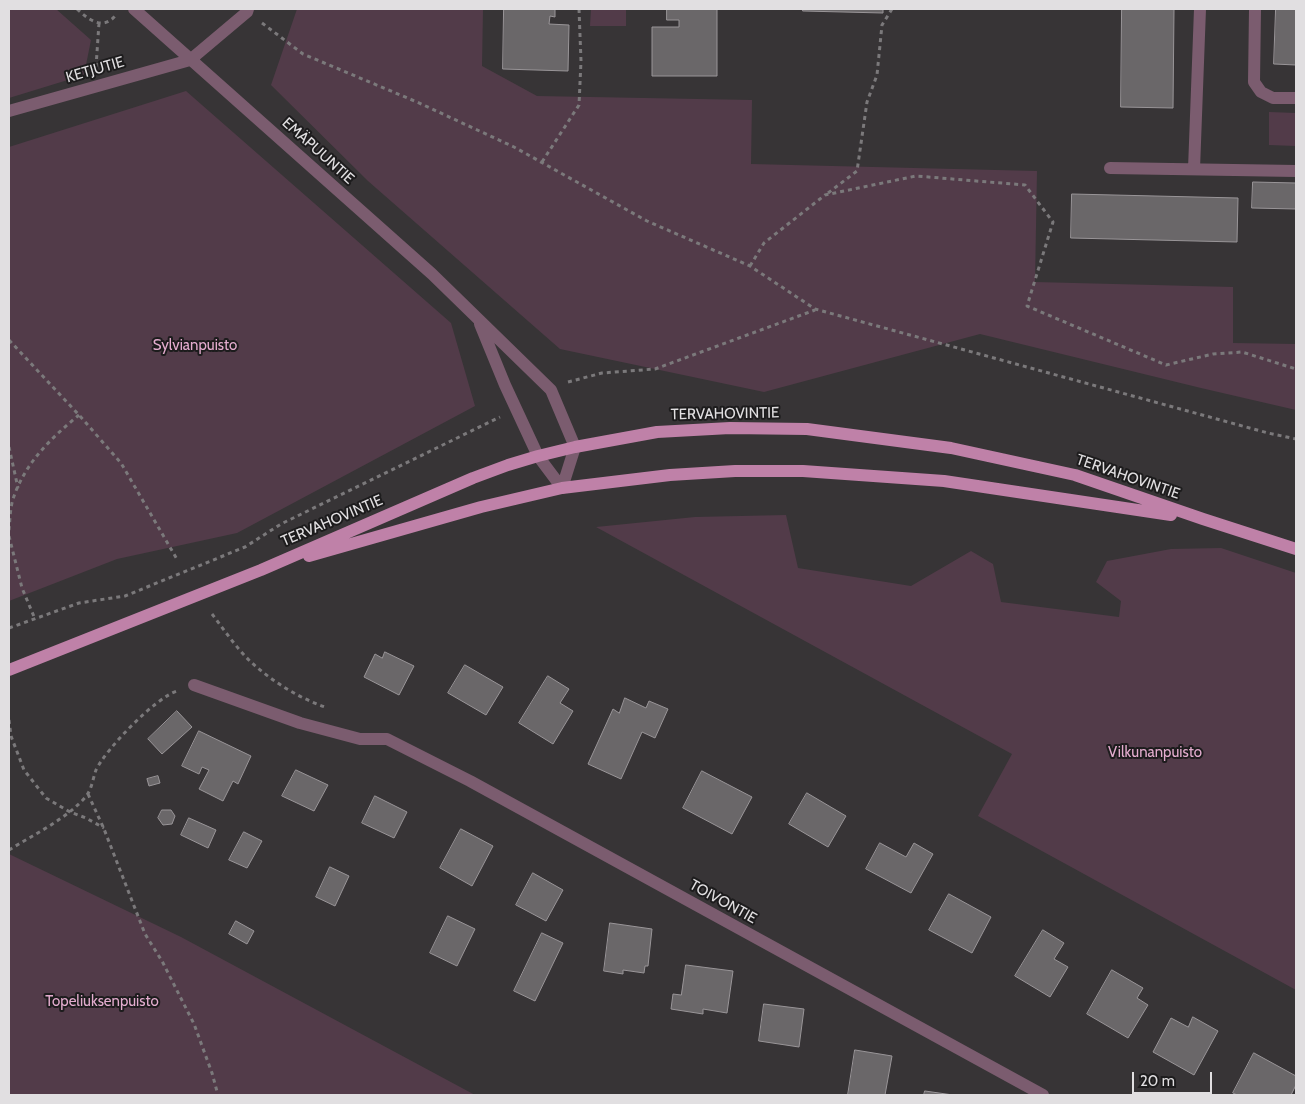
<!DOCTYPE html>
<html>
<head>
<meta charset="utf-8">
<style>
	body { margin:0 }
	#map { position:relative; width:1305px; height:1104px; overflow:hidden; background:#373436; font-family:Cabin,sans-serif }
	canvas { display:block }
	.frame { position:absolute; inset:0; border:10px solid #e1dfe1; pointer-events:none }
	.scale { position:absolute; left:1132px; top:1072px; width:80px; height:22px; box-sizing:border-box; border:2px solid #e1dfe1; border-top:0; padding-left:6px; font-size:15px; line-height:18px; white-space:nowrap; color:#e1dfe1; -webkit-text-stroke:4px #1d1c1d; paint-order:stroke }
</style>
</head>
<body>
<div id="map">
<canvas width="1305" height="1104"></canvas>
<div class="frame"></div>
<div class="scale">20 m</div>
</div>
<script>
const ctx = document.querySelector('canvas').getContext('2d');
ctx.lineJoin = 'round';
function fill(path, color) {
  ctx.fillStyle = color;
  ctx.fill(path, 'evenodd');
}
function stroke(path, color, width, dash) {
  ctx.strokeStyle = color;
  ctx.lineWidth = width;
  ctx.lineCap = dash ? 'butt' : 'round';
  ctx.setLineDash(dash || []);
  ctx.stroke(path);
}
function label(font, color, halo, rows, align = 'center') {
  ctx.font = font + ' Cabin,sans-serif';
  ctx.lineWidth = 4;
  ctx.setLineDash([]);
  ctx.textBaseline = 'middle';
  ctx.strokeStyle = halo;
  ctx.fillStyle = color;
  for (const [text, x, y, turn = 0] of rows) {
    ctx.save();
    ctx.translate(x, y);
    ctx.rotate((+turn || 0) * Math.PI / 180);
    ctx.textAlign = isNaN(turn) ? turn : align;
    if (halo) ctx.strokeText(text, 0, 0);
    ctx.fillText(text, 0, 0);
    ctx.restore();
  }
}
fill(new Path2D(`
	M9 9H56L91 40 84 75 9 98Z
	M297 9H483L482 66 537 96 752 100 751 164 1037 171 1035 282 1233 287V343L1296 344V410L1201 388 980 334 764 392 560 349 368 181 271 85Z
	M591 9H626V26H590Z
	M186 91 451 323 475 406 237 533 117 559 9 601V147Z
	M1269 112 1296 113V146L1269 145Z
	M786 515 798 568 911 586 971 551 993 564 1001 602 1119 617 1121 601 1096 582 1107 561 1171 549 1221 548 1296 573V990L978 816 1012 754 596 527 695 517Z
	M9 854 181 937 475 1095H9Z`), '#523b49');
const building = new Path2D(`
	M504 9H555V17L550 16 549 24 569 25 568 71 503 69Z
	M667 9H717V76H652V27H679V20H667Z
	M803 9H883V13L803 11Z
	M1122 9H1174L1173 108 1121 107Z
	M1276 9H1296V65L1274 64Z
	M1253 182 1296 183V209L1252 208Z
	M1072 194 1238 198 1237 242 1071 238Z
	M385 652 414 666 399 695 364 677 375 654 382 658Z
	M465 665 503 687 486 715 448 693Z
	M548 676 569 689 560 703 573 711 553 744 519 723Z
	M625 698 646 708 649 701 668 709 655 738 642 732 621 779 588 764 613 709 619 713Z
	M177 711 192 727 162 754 148 739Z
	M199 731 251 756 238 784 233 781 223 801 199 789 209 770 202 767 199 774 182 766Z
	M296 770 328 785 314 811 282 796Z
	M702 771 752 797 732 834 683 808Z
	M158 776 160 783 149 786 147 779Z
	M807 793 846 816 828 847 789 824Z
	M375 796 407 812 394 838 362 823Z
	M162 810H171L175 816 172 824 163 825 158 818Z
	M189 818 216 830 208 848 181 835Z
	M461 829 493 846 472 886 440 868Z
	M244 832 262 841 247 868 229 860Z
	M880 843 906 857 914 843 933 854 911 893 866 869Z
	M330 867 349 876 335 906 316 897Z
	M533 873 563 890 546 921 516 905Z
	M949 894 991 917 972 953 929 930Z
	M448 916 475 929 457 966 430 953Z
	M236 921 254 931 247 944 229 934Z
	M610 923 652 929 648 966H645L644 973 623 970V974L604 971Z
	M1043 930 1064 943 1054 959 1068 967 1050 997 1015 976Z
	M542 933 563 943 535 1001 514 991Z
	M686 965 733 971 727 1013 703 1009V1014L671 1009 673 994 681 995Z
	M1112 970 1143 988 1137 998 1148 1005 1128 1038 1087 1014Z
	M764 1004 804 1009 799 1047 759 1041Z
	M1193 1017 1218 1031 1194 1075 1153 1052 1171 1018 1188 1027Z
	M855 1050 892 1056 885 1095H848Z
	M1254 1053 1296 1076V1085L1291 1095H1237L1233 1093Z
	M925 1091 953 1095H924Z`);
fill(building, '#6a6769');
stroke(building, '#999598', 1);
stroke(new Path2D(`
	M77 9C89 20 103 31 116 15
	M262 23 303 54 417 102 514 147 647 221 750 266 815 309 1268 433 1296 439
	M96 67 99 23
	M542 162 579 105 581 61 579 9
	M828 193 857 171 867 102 877 75 882 25 892 9
	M750 266 764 243 825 195 916 176 1025 185 1053 222 1027 306 1166 365 1213 354 1242 352 1296 369
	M9 340 79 415 121 463 178 561
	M568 382 602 373 655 369 815 310
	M9 447 18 488
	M9 530C10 520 10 509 13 499 25 463 50 439 79 415
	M9 536 22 588 35 619
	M212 614C225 631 237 649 252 663 273 682 299 698 325 707
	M9 628 79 603 125 596 245 547 281 524 500 417
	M9 720 11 736 24 770 46 798 70 812 86 818 104 828
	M88 794 104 829 145 934 162 961 194 1024 212 1073 218 1095
	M9 850C33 835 70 817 87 795 92 788 93 778 96 770 106 749 155 698 177 691`), '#7b797b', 3, [4, 4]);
stroke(new Path2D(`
	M134 9 432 274 551 390 575 447 562 488
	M1255 9 1254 82 1261 92 1273 98H1296
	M9 111 190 60 247 12 248 9
	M1110 168 1296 171
	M1194 169 1200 9
	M480 324 505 385 538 456 562 488
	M194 685 300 723 360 739H387L470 781 1043 1095`), '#7b5c6f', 12);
stroke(new Path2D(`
	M309 556 481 507 562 488 670 475 735 471H803L944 481 1171 515
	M9 670 261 570 473 478 508 465 538 456 575 447 657 432 730 428 807 429 951 448 1075 475 1203 519 1296 549`), '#bf81a8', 12);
label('15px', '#e1dfe1', '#1d1c1d', [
	["KETJUTIE",95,70,-16],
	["EMÄPUUNTIE",318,151,42],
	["TERVAHOVINTIE",725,414,-1],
	["TERVAHOVINTIE",1128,477,19],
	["TERVAHOVINTIE",332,521,-23],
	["TOIVONTIE",723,902,29]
]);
label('15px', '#e3acce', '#1d1c1d', [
	["Sylvianpuisto",195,346],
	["Vilkunanpuisto",1155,753],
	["Topeliuksenpuisto",102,1002]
]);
</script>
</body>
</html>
